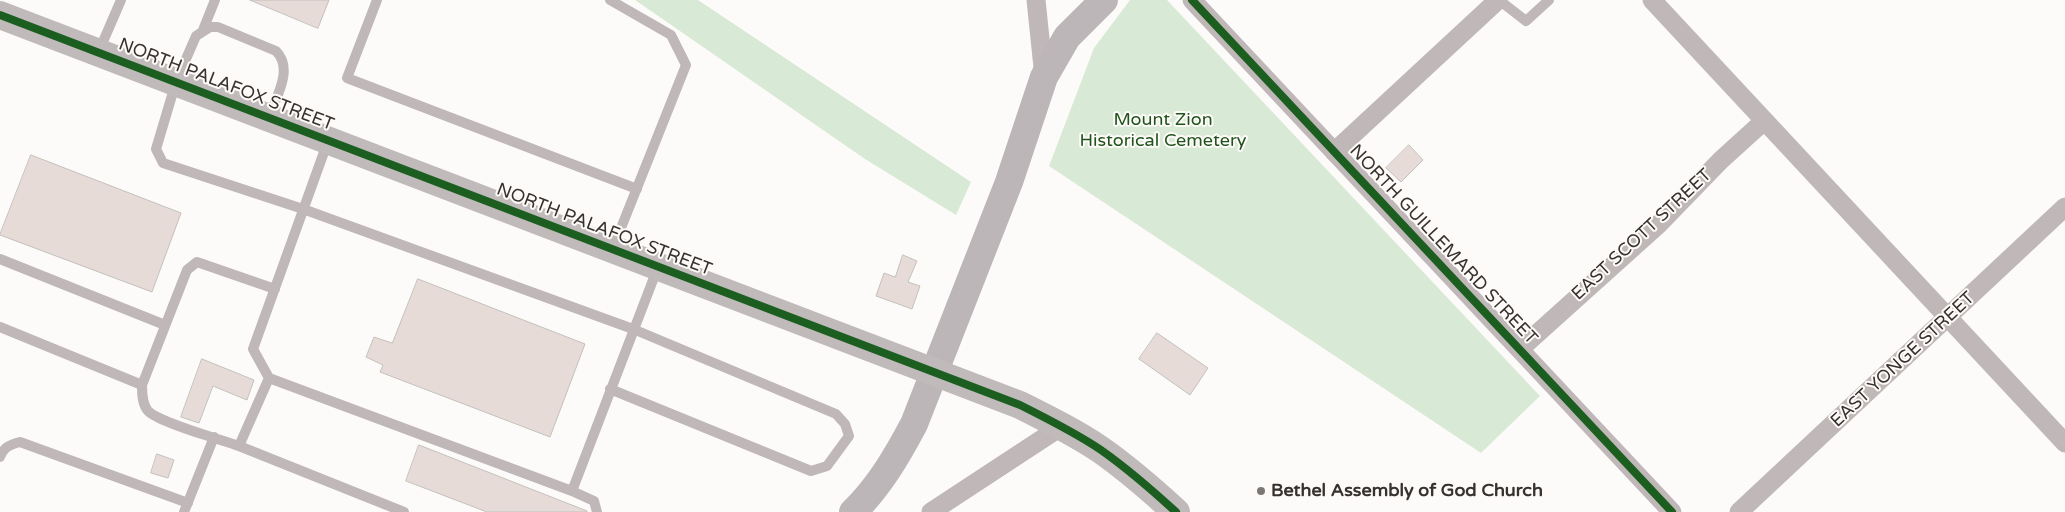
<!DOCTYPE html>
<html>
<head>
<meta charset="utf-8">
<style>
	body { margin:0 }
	canvas { display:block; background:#fdfbf9 }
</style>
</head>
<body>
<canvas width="2065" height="512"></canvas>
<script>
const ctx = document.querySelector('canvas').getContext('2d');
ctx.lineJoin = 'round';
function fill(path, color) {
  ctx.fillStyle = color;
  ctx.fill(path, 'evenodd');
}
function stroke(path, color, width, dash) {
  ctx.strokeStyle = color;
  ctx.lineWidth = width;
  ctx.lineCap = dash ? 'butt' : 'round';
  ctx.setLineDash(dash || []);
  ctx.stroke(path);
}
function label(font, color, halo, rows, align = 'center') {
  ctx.font = font + ' "Varela Round",sans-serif';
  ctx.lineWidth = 4;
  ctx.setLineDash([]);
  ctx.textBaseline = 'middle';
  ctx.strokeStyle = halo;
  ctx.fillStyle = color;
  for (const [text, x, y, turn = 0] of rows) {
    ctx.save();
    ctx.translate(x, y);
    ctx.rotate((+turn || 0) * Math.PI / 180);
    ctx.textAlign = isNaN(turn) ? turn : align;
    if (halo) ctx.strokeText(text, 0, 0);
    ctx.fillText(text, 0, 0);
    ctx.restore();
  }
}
fill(new Path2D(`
	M635 0H698L971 182 956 215 865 159Z
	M1130 0H1167L1540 396 1481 453 1049 166 1094 48Z`), '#d8ead5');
const building = new Path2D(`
	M250 0H329L318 28Z
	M1409 145 1423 160 1401 182 1386 168Z
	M31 155 181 213 152 292 0 235Z
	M903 255 917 261 908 282 920 286 912 309 876 296 884 273 895 277Z
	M418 279 585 344 550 437 380 372 383 365 366 357 374 337 392 343Z
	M1157 333 1208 368 1190 395 1139 359Z
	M202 359 254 380 247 400 213 386 199 423 181 417Z
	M419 445 587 511V512H487L406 481Z
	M157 454 174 460 168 478 151 473Z`);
fill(building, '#e6dbd6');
stroke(building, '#c3c0be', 1);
stroke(new Path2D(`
	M377 0 347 78 637 189
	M610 0 671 35 686 65 613 248
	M1499 0 1526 21 1549 0
	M203 30 215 0
	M99 51 121 0
	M269 117C276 97 294 69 276 51L218 27H210L196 36 176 82 156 149 163 163 303 209 633 329 836 414 845 424 849 436 827 466 811 471 610 389
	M328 141 253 349 269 378 572 491 658 267
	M0 259 165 325
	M0 327 142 385
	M269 378 239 446 404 512
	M239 446C220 439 160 423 148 411 142 404 142 393 142 385L187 270 197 262 275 289
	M0 457C4 447 9 445 20 442L188 503
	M572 491 594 501 597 512
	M184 512 214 437`), '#bfb7b8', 10);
stroke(new Path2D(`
	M1036 0 1044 77
	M1192 0 1672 512
	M1652 0 2065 443
	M1334 152 1498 0
	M1520 349 1659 224 1721 160 1764 121
	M931 512 1062 426
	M1739 512 2065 207`), '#bfb7b8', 19);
stroke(new Path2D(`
	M853 512C879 487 897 456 914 424L1009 182 1044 77 1067 37 1104 0`), '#bdb6b8', 28);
stroke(new Path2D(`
	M0 15 1020 405C1048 419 1076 433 1101 450 1128 469 1152 490 1176 512`), '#c1babb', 28);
stroke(new Path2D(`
	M1192 0 1672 512
	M0 15 1020 405C1048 419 1076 433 1101 450 1128 469 1152 490 1176 512`), '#1b5e20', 8);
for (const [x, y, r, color] of [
	[1261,491,5,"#7c7876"]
]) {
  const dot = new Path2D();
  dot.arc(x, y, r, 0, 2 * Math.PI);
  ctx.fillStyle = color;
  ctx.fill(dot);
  stroke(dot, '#fefaf8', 2);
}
label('18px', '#363230', '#fefaf8', [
	["NORTH PALAFOX STREET",226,85,21],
	["NORTH PALAFOX STREET",604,230,21],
	["EAST SCOTT STREET",1642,235,-43],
	["NORTH GUILLEMARD STREET",1443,245,47],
	["EAST YONGE STREET",1903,360,-43]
]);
label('18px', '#1f531d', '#fefaf8', [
	["Mount Zion",1163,120],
	["Historical Cemetery",1163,141]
]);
label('bold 18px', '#363230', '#fefaf8', [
	["Bethel Assembly of God Church",1271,491]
], 'left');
</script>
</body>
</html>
